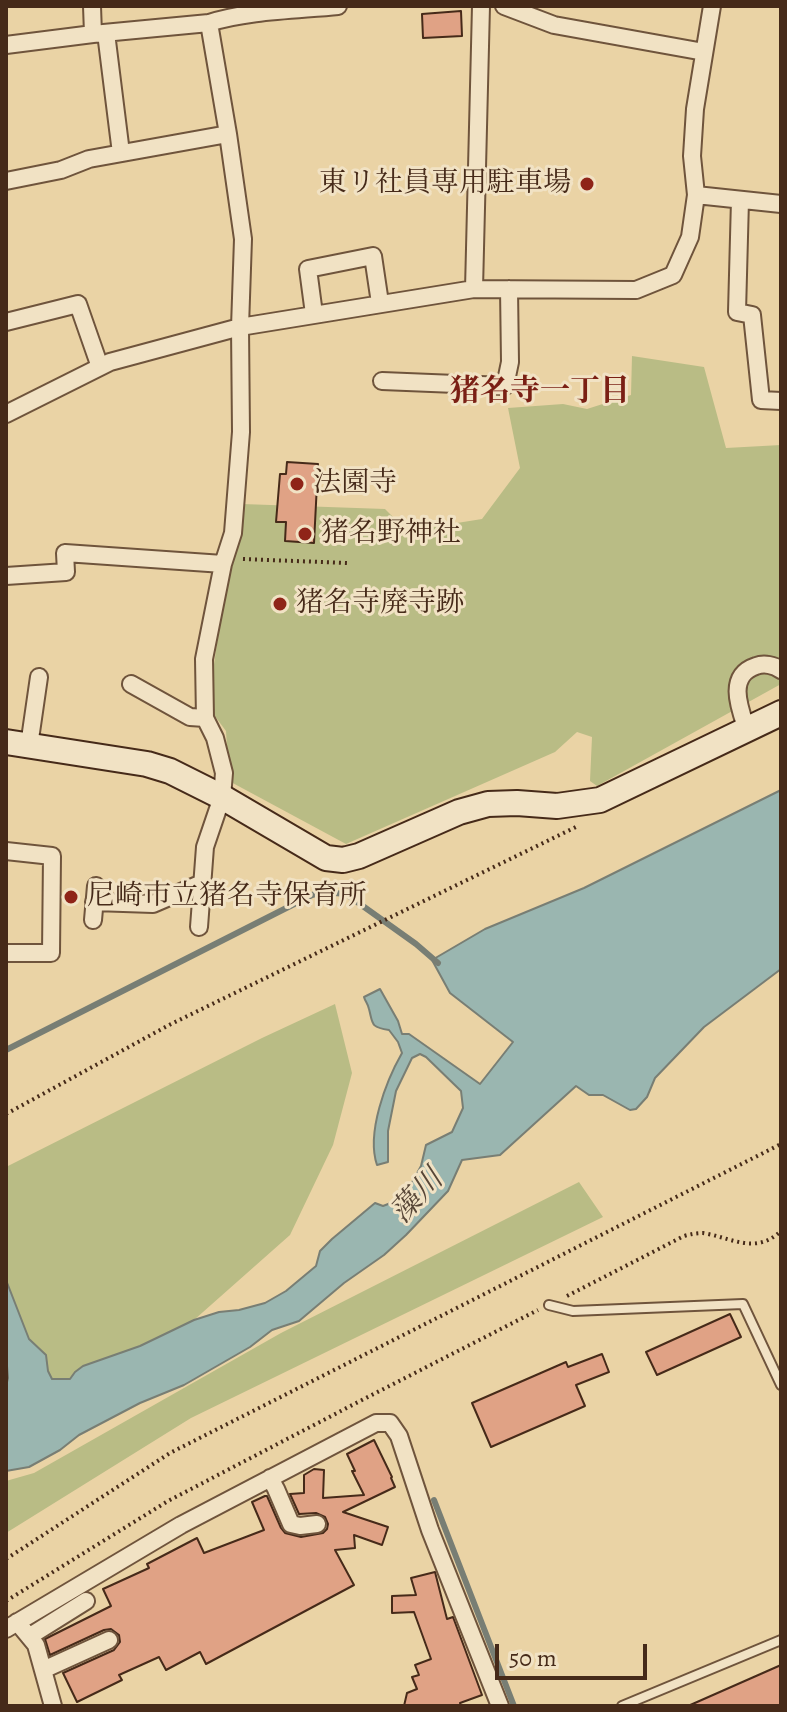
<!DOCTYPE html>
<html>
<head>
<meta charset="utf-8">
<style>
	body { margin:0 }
	#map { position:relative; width:787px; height:1712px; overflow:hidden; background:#ead3a5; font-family:Alegreya,serif }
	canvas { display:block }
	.frame { position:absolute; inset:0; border:8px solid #462a19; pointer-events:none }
	.scale { position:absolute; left:495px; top:1644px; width:152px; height:36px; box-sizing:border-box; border:4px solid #462a19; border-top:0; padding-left:10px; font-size:24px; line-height:28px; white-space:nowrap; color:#462a19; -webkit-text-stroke:6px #f1e2c4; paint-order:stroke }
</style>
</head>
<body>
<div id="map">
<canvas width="787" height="1712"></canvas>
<div class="frame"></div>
<div class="scale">50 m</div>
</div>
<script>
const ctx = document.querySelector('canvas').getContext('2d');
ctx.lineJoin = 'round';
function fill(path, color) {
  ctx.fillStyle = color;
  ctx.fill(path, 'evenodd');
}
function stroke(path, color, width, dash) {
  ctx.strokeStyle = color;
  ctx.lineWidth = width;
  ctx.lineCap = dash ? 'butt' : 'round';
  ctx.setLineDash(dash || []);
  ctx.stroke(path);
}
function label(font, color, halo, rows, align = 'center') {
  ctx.font = font + ' Alegreya,"Noto Serif JP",serif';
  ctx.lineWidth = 6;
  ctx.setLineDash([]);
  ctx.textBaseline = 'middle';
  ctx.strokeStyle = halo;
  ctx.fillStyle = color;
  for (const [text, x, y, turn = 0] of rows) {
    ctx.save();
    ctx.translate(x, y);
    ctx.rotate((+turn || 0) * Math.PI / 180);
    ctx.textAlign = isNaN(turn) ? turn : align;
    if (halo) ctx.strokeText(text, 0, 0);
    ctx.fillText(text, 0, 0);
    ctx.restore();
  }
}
fill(new Path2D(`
	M632 356 704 367 726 448 781 445V684L597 786 590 781 592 737 577 732 555 752 346 844 229 781 226 731 208 707 226 579 232 567 242 504 385 509 407 531 482 519 520 468 508 408 563 404 587 409 631 395Z
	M335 1004 352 1073 333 1145 290 1235 194 1320 140 1346 83 1366 75 1372 70 1379H52L48 1371 46 1355 29 1339 6 1280V1167L262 1038Z
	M579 1182 603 1217 191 1418 6 1533V1481L34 1473 281 1333Z`), '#b9bc85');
const water = new Path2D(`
	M781 790V969L704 1027 655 1078 647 1097 636 1109 630 1110 603 1095H589L576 1086 500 1155 462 1160 448 1191 406 1235 384 1255 344 1283 299 1321 272 1330 250 1347 184 1385 140 1403 79 1435 60 1450 29 1467 6 1471V1386L8 1378 6 1354V1280L29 1339 46 1355 48 1371 52 1379H70L75 1372 83 1366 140 1346 194 1320 219 1312 239 1310 265 1303 286 1291 316 1266 320 1251 332 1239 375 1203 383 1206 401 1199 410 1186 421 1166 426 1145 452 1132 463 1108 461 1091 426 1057 420 1054 412 1058 396 1091 388 1131V1162L377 1165C366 1133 386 1081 402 1053L398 1042 389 1030C370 1027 373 1024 369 1009 368 1004 365 1001 364 997L380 989 398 1021 402 1034H409L480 1084 513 1042 450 993 432 960 485 929 584 888Z`);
fill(water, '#9ab6b0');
stroke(water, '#787e74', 2);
stroke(new Path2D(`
	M6 1050 312 895 323 892 346 894 416 944 438 963
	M434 1500 514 1706`), '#787e74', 6);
const building = new Path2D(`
	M461 11 462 36 423 38 422 14Z
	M287 462 318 464 314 543 285 541 286 522H276L280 474H286Z
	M730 1314 741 1337 657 1375 646 1352Z
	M602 1354 609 1372 576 1385 585 1406 491 1447 472 1403 566 1362 568 1367Z
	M374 1440 392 1477 391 1478 395 1487 343 1512 388 1527 382 1545 354 1535 355 1548 335 1550 354 1585 206 1664 200 1652 166 1670 159 1657 119 1675 122 1680 77 1702 63 1673 114 1650 120 1642 119 1635 111 1629 104 1630 50 1655 45 1639 111 1606 103 1589 149 1568 147 1564 197 1538 204 1553 264 1530 252 1502 265 1496H267L281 1528 285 1533 301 1537 323 1533 327 1529 328 1524 325 1517 316 1513 299 1514 290 1494 304 1493V1475L314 1469 324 1470 323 1498 364 1495 352 1471H355L347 1454Z
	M435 1572 447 1619 453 1617 482 1695 460 1703 461 1706H404L407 1693 417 1689 412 1677 419 1675 415 1665 431 1659 414 1612 392 1613V1596L416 1595 411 1578Z
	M781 1665V1706H688Z`);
fill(building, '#e0a285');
stroke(building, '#462a19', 2);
const lane = new Path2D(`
	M549 1305 573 1311 743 1304 781 1385
	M622 1706 781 1640`);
const street = new Path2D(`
	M92 6 93 34
	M504 6 554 25 704 52
	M106 33 121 153
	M6 45 93 34 209 23C245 11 298 10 338 6
	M6 181 61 170 89 159 228 134
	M696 195 781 204
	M740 200 737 312 752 315 761 400 781 401
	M474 289 481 6
	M314 314 308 269 373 256 380 303
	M6 322 78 304 100 367
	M382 381 505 386 510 362 509 289
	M6 414 110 362 240 327 474 289 636 290 673 275 690 237 696 195 692 156 695 109 712 6
	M6 576 66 572 65 553 223 564
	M131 684 190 717 205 718
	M747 730C740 709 726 676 756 666 764 663 774 665 781 670
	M29 746 39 677
	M6 851 52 856 51 953H6
	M94 902 153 904 202 883
	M93 920 96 886
	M199 927 205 847 222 797 224 773 215 738 205 718 204 659 223 564 233 533 241 432 240 327 243 239 228 134 209 23
	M270 1478 276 1489 291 1524 300 1526 317 1524
	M17 1622 36 1645 53 1706
	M6 1629 181 1525 376 1423H390L399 1436 430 1530 500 1706
	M30 1636 86 1601
	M43 1670 109 1640`);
const secondary = new Path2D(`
	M6 742 147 764 170 771 222 797 326 858 343 860 359 856 459 812 488 804 517 803 557 806 600 800 781 713`);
stroke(lane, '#6f543c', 12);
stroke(street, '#6f543c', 20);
stroke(secondary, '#462a19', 28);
stroke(new Path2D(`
	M243 559 347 563
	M6 1114 171 1024 576 827
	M567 1296 684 1236C691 1234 697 1233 703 1233 733 1238 755 1255 781 1231
	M6 1559 170 1453 781 1144
	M6 1601 168 1501 362 1400 538 1310`), '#462a19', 4, [2, 4]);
stroke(lane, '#f1e2c4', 8);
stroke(street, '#f1e2c4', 16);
stroke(secondary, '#f1e2c4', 24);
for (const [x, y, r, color] of [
	[587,184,8,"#8f2418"],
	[297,484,8,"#8f2418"],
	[305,534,8,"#8f2418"],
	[280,604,8,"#8f2418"],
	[71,897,8,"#8f2418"]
]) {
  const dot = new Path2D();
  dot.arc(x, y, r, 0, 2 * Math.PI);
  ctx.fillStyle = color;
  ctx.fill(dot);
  stroke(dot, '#f1e2c4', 3);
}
label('28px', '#462a19', '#f1e2c4', [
	["東リ社員専用駐車場",571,184,"right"],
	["法園寺",313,484],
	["猪名野神社",321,534],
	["猪名寺廃寺跡",296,604],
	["尼崎市立猪名寺保育所",87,897]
], 'left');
label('bold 30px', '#7a1f14', '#f1e2c4', [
	["猪名寺一丁目",540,393]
]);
label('italic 30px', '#574637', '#f1e2c4', [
	["藻川",418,1197,-47]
]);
</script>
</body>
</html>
